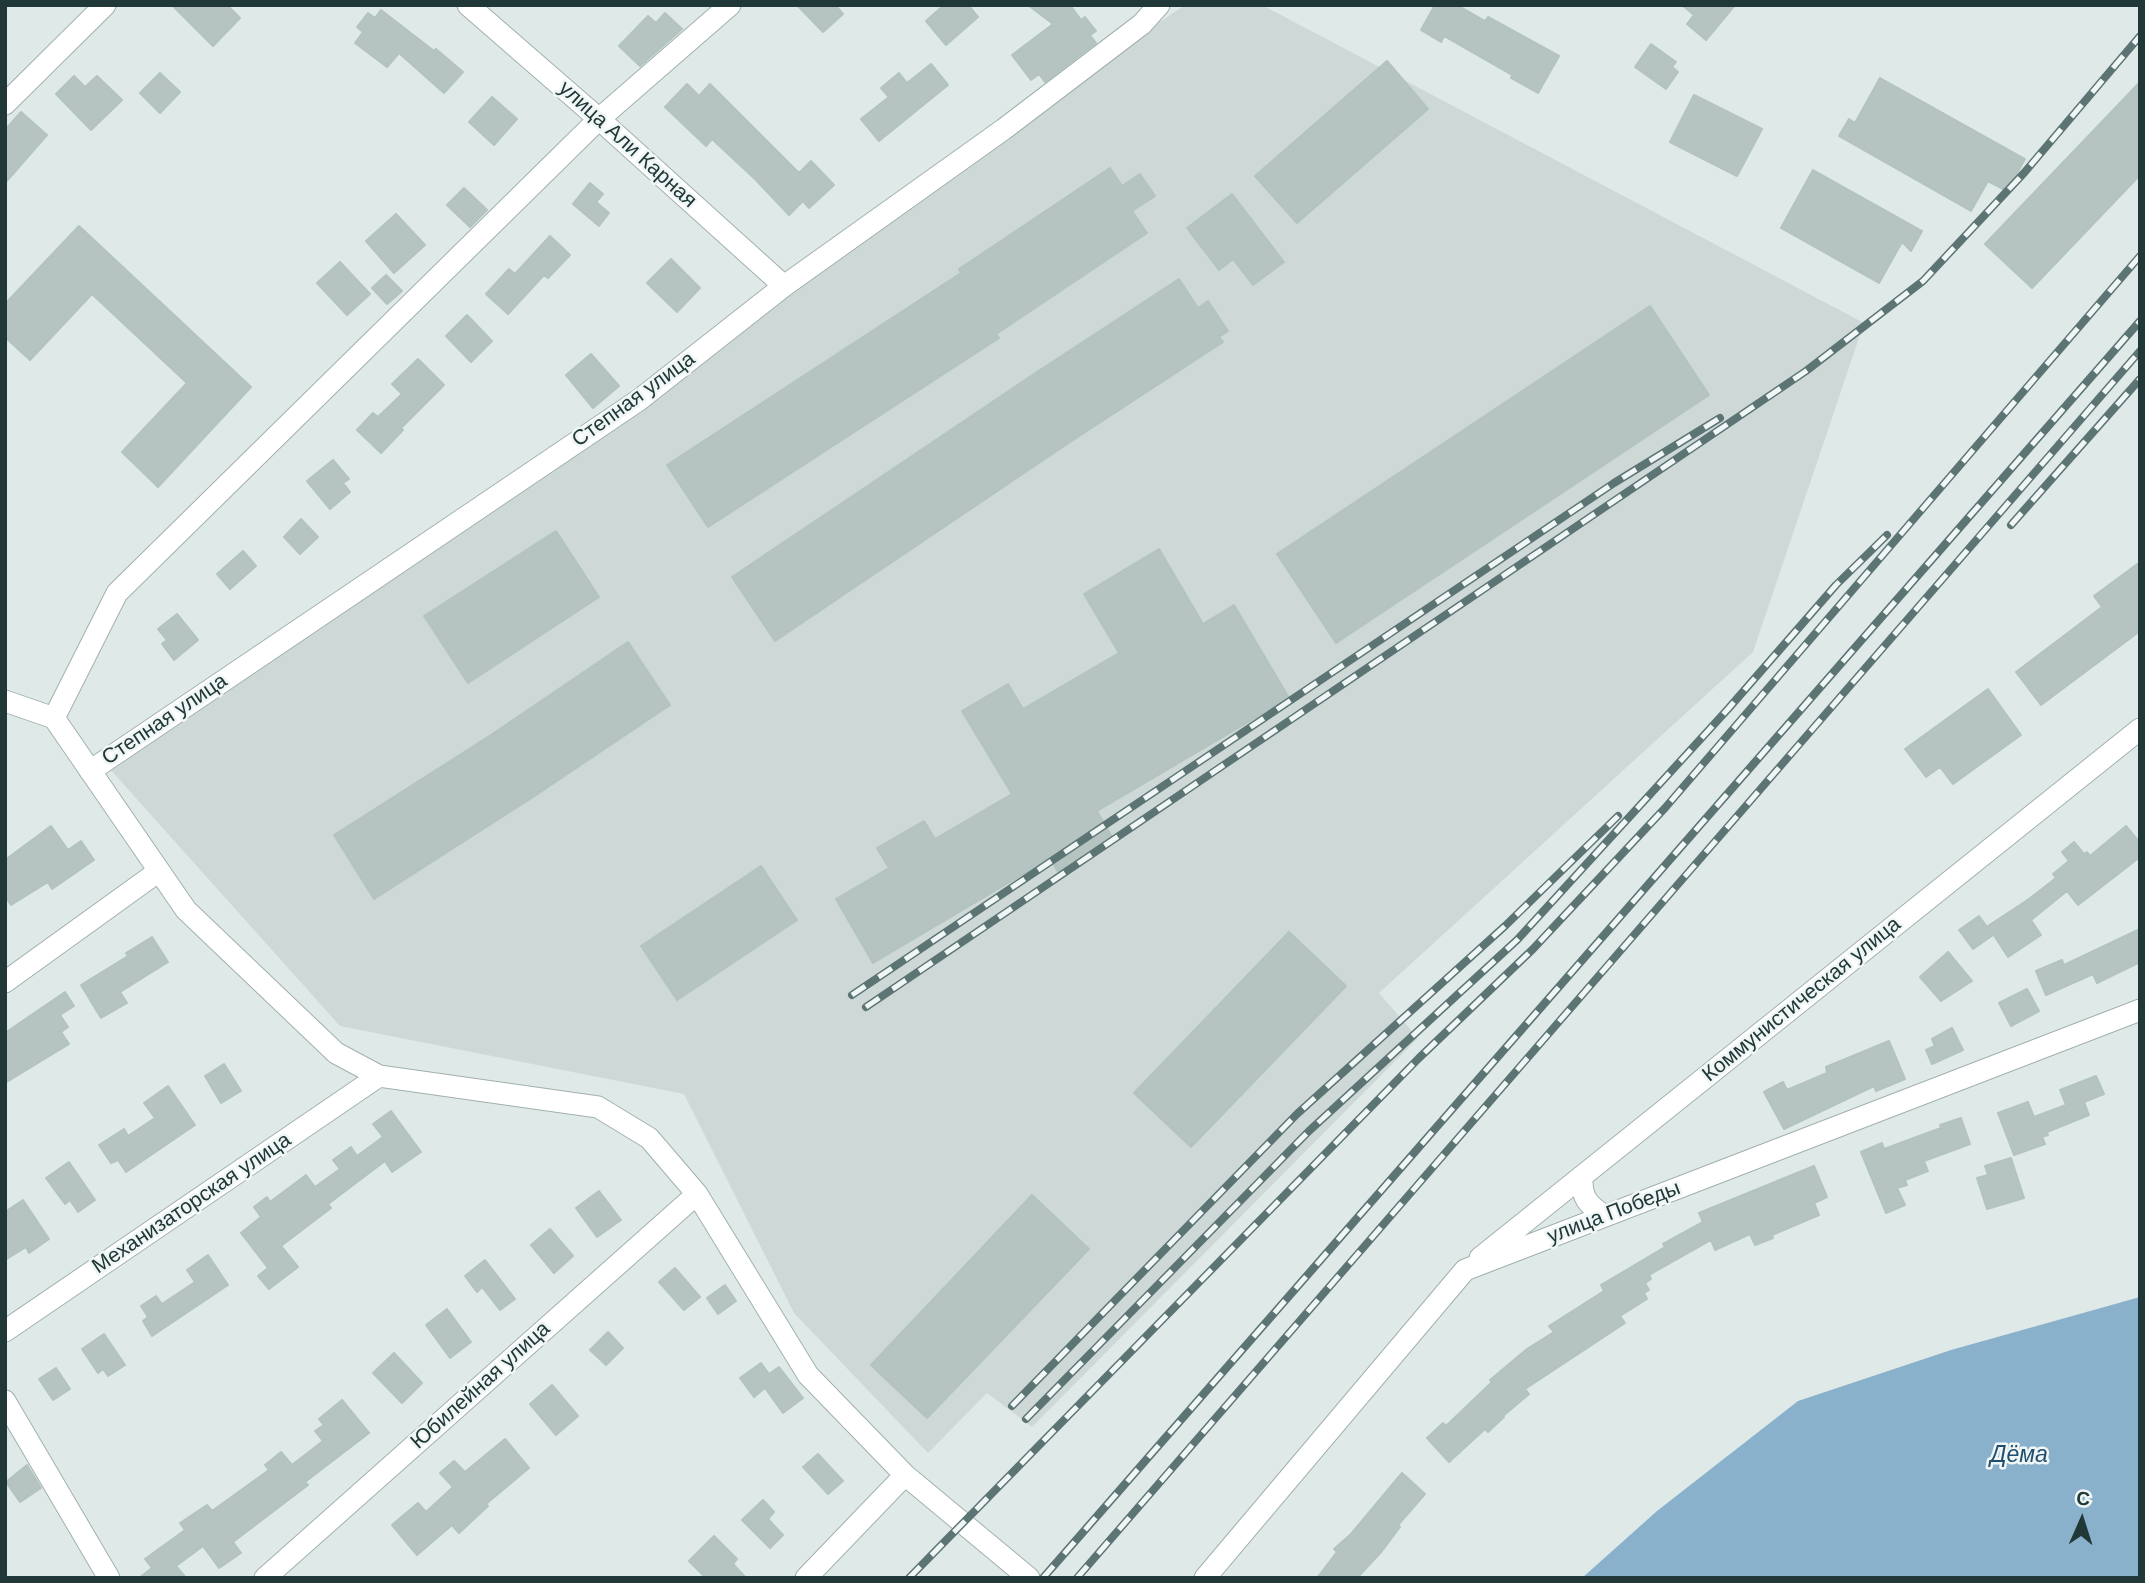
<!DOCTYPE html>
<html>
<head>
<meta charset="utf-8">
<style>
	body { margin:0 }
	#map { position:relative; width:2145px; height:1583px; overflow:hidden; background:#dfe9e8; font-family:"DM Sans",sans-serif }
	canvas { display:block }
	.frame { position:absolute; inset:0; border:7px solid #213838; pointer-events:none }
	.north { position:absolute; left:2047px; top:1485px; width:70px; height:70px; -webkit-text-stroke:5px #eff6f5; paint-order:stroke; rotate:3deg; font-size:19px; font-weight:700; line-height:28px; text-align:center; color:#213838 }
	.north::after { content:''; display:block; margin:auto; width:24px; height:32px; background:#213838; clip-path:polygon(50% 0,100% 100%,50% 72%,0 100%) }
</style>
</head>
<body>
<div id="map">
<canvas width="2145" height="1583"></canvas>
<div class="frame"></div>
<div class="north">С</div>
</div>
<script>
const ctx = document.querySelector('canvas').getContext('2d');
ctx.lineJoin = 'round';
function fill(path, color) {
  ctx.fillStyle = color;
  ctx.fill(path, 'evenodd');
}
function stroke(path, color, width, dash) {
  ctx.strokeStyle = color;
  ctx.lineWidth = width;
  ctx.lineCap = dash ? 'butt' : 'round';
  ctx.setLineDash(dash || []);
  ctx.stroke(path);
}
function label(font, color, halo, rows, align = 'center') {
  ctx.font = font + ' "DM Sans",sans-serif';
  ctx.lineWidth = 5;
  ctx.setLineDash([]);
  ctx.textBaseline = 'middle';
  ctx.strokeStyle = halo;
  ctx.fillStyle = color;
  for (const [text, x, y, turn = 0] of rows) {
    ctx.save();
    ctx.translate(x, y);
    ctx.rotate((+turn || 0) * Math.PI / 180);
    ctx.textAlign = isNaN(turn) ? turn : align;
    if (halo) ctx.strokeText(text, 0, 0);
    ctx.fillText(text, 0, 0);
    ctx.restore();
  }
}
fill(new Path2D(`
	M1185 5H1262L1864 323 1753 652 1379 993 1418 1038 1032 1427 987 1393 928 1453 794 1313 684 1094 340 1026 109 768 1004 129Z`), '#ced9d7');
fill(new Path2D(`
	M2140 1297V1578H1582L1657 1511 1798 1401 1951 1350Z`), '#8ab1cc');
const building = new Path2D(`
	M172 5H227L240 18 213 46Z
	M797 5H835L843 14 823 32Z
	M944 5H968L978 17 946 45 926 21Z
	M1028 5H1070L1081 20 1085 17 1096 31 1090 35 1096 43 1045 82 1039 74 1031 80 1012 55 1053 24Z
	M1435 5H1457L1485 21 1488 17 1559 56 1538 93 1511 78 1512 75 1444 36 1441 42 1421 30Z
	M1682 5H1735L1706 40 1687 24 1694 15Z
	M381 10 434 51 436 49 463 72 444 93 399 53 387 67 355 43 363 32 357 27 368 13 375 18Z
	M665 13 682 29 640 66 619 46 648 16 656 23Z
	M1651 44 1676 62 1672 67 1678 72 1666 89 1635 67Z
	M1387 61 1428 109 1297 223 1255 176Z
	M931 64 948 85 879 141 861 119 889 97 881 88 899 73 907 83Z
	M160 73 180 92 160 113 140 93Z
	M74 76 85 87 97 76 122 100 91 130 56 94Z
	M1880 78 2025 159 2007 191 1988 181 1971 211 1839 136 1849 119 1855 123Z
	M2140 82V175L2032 288 1985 244Z
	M687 84 699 96 710 84 799 173 811 161 834 185 809 208 803 201 789 215 755 179 712 139 706 146 665 107Z
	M1694 95 1762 129 1737 176 1670 142Z
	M492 97 517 119 494 145 469 122Z
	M21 112 47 135 5 183V130Z
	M1110 168 1122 186 1140 174 1155 196 1132 211 1147 233 996 334 999 338 708 527 667 465 961 273 959 269Z
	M1813 170 1922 231 1911 251 1902 242 1879 283 1781 228Z
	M590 183 603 194 596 202 609 213 599 226 573 204Z
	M464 188 487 210 470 227 447 205Z
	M1232 194 1284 262 1253 285 1233 259 1219 270 1187 228Z
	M396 214 425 245 394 273 366 241Z
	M79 226 251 387 158 487 122 452 187 383 92 294 30 360 5 337V304Z
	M550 236 570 255 548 278 544 275 508 314 486 294 509 269 515 274Z
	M671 259 700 288 677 312 647 283Z
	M340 262 370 294 347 315 317 283Z
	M386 275 402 291 387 304 372 288Z
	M1179 279 1198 308 1208 301 1228 331 1219 337 1223 342 1067 444 775 641 732 577 1031 376Z
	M1650 306 1709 395 1336 643 1277 554Z
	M467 315 492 341 471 362 446 336Z
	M591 354 619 386 593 408 566 375Z
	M418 359 444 385 401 428 403 430 381 453 357 430 373 413 378 417 402 394 392 384Z
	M333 460 349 479 343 483 350 492 330 509 307 481Z
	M301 519 318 537 300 554 284 537Z
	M556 531 599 597 468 683 424 616Z
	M1159 549 1203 624 1234 605 1289 698 1097 811 1113 839 1058 872 1050 858 873 963 836 899 889 868 877 848 924 821 935 839 1012 794 962 711 1008 684 1023 709 1119 653 1084 594Z
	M243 551 256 566 230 589 217 574Z
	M2140 562V631L2041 705 2016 672 2102 607 2094 596Z
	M177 614 198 640 174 660 162 644 167 640 158 629Z
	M628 642 670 705 533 797 374 899 334 835 491 735Z
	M1988 689 2021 735 1953 784 1940 767 1926 777 1905 749Z
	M51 826 68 850 81 841 94 860 52 889 48 882 11 905 5 896V860Z
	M2126 826 2140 843V857L2078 905 2067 891 2031 920 2041 935 2008 957 1988 926 2029 899 2056 878 2053 874 2069 861 2062 852 2074 842 2084 854 2087 852 2090 856Z
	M761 866 797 920 677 1000 641 946Z
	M1979 916 1993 935 1973 949 1959 930Z
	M2140 929V962L2097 983 2093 974 2046 995 2036 971 2062 960 2064 965Z
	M1289 932 1346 986 1191 1147 1134 1093Z
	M152 937 168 962 120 992 127 1003 101 1018 81 985 128 956 126 953Z
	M1948 952 1972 981 1941 1001 1920 977Z
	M2027 989 2039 1011 2011 1026 1999 1003Z
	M65 992 74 1006 60 1015 68 1027 61 1032 69 1044 5 1083V1033Z
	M1952 1028 1963 1050 1932 1064 1926 1050 1935 1046 1932 1039Z
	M1889 1041 1905 1079 1876 1091 1874 1086 1784 1129 1764 1092 1783 1082 1787 1090 1827 1073 1826 1067Z
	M224 1064 241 1091 221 1103 205 1076Z
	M2096 1076 2104 1094 2084 1102 2089 1115 2047 1132 2048 1135 2042 1137 2045 1144 2014 1155 1998 1113 2028 1102 2034 1117 2066 1105 2060 1090Z
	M168 1086 195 1125 126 1172 118 1160 111 1163 99 1145 124 1129 128 1136 155 1118 144 1103Z
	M391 1111 421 1152 392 1172 385 1161 328 1204 331 1208 281 1246 298 1267 269 1289 258 1276 268 1268 241 1233 261 1217 254 1207 267 1197 270 1202 306 1175 315 1187 340 1169 333 1160 351 1147 357 1156 383 1137 373 1124Z
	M1961 1118 1970 1144 1924 1161 1928 1171 1905 1180 1907 1185 1897 1188 1905 1205 1886 1213 1861 1152 1882 1143 1884 1149 1941 1128 1940 1125Z
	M2011 1158 2024 1198 1987 1209 1977 1178 1988 1175 1985 1166Z
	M69 1162 95 1200 78 1212 70 1200 65 1204 46 1178Z
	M1814 1166 1827 1197 1814 1203 1819 1215 1772 1235 1773 1238 1755 1245 1750 1234 1715 1250 1711 1240 1649 1275 1651 1279 1645 1283 1649 1290 1644 1293 1647 1299 1620 1316 1625 1323 1525 1389 1529 1394 1503 1416 1504 1417 1488 1432 1485 1429 1449 1462 1427 1438 1443 1423 1446 1426 1492 1382 1490 1380 1527 1349 1554 1332 1549 1326 1604 1291 1601 1285 1665 1247 1663 1244 1703 1222 1699 1213Z
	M599 1191 621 1220 597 1237 576 1208Z
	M1032 1195 1089 1249 927 1418 871 1365Z
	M23 1200 49 1239 29 1253 26 1247 5 1260V1212Z
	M550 1229 573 1256 554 1273 531 1245Z
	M208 1255 228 1285 152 1336 143 1321 148 1317 141 1306 156 1296 162 1304 195 1282 187 1270Z
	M485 1260 515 1299 500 1310 482 1287 477 1292 465 1276Z
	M675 1268 700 1297 684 1310 659 1282Z
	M725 1285 736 1301 718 1314 707 1298Z
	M447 1309 471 1342 450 1358 426 1325Z
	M608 1332 623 1348 606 1365 590 1350Z
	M104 1334 125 1365 108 1376 103 1369 98 1373 82 1349Z
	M394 1353 422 1383 402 1403 373 1373Z
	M761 1363 769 1374 779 1367 803 1398 783 1413 765 1388 754 1397 740 1378Z
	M56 1368 70 1389 53 1400 39 1379Z
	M552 1385 578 1416 556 1435 530 1404Z
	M342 1400 369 1433 305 1482 308 1485 233 1542 241 1553 219 1568 203 1546 176 1566 186 1578H139L152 1568 145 1559 185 1530 180 1523 207 1505 212 1511 269 1470 265 1465 281 1452 292 1465 323 1441 315 1431 324 1425 319 1419Z
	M505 1439 529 1468 486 1504 488 1506 459 1533 452 1525 417 1555 392 1525 418 1503 426 1512 453 1487 440 1473 454 1461 465 1472Z
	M818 1454 843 1481 828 1494 803 1467Z
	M27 1465 41 1488 20 1502 6 1482Z
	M1402 1473 1425 1494 1398 1525 1400 1527 1382 1551 1357 1578H1317L1337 1552 1334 1549 1351 1534Z
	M763 1500 774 1512 768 1519 783 1535 770 1548 742 1520Z
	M714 1536 737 1559 733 1564 746 1578H706L689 1561Z`);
fill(building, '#b5c4c1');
stroke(building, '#b2c3c0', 2);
const street = new Path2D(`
	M468 5 599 119 784 286
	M5 104 105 5
	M5 701 54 718 186 910 336 1053 379 1076 598 1107 649 1138 697 1194 808 1375 905 1475 1029 1578
	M54 718 117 593 599 119 730 5
	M90 771 639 400 784 286 1004 129 1142 24 1159 5
	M5 982 159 871
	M1582 1176C1581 1198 1588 1205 1605 1216
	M1480 1258 2140 729
	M5 1331 379 1076
	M5 1401 109 1578
	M265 1578 697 1194
	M806 1578 905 1475
	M1205 1578 1465 1270 2140 1010`);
stroke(street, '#a2b0b0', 23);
stroke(street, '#fff', 21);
const rail = new Path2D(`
	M2011 525 2140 379
	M852 995 1614 483 1720 418
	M866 1007 1806 371 1923 281 2024 173 2140 36
	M1012 1406 1297 1114 1505 926 1618 816
	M1026 1419 1309 1131 1517 940 1728 709 1836 585 1887 535
	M909 1578 1419 1058 1533 949 1665 808 2140 256
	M1043 1578 2140 321
	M1077 1578 2140 351`);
stroke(rail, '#5c7474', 8);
stroke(rail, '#eff6f5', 5, [16]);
label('21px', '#213838', '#eff6f5', [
	["улица Али Карная",627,145,42],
	["Степная улица",634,400,-36],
	["Степная улица",165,720,-34],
	["Коммунистическая улица",1802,1000,-39],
	["Механизаторская улица",192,1204,-34],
	["улица Победы",1614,1213,-21],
	["Юбилейная улица",481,1386,-42]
]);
label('italic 23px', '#204e70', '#eff6f5', [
	["Дёма",2019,1456]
]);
</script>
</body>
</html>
